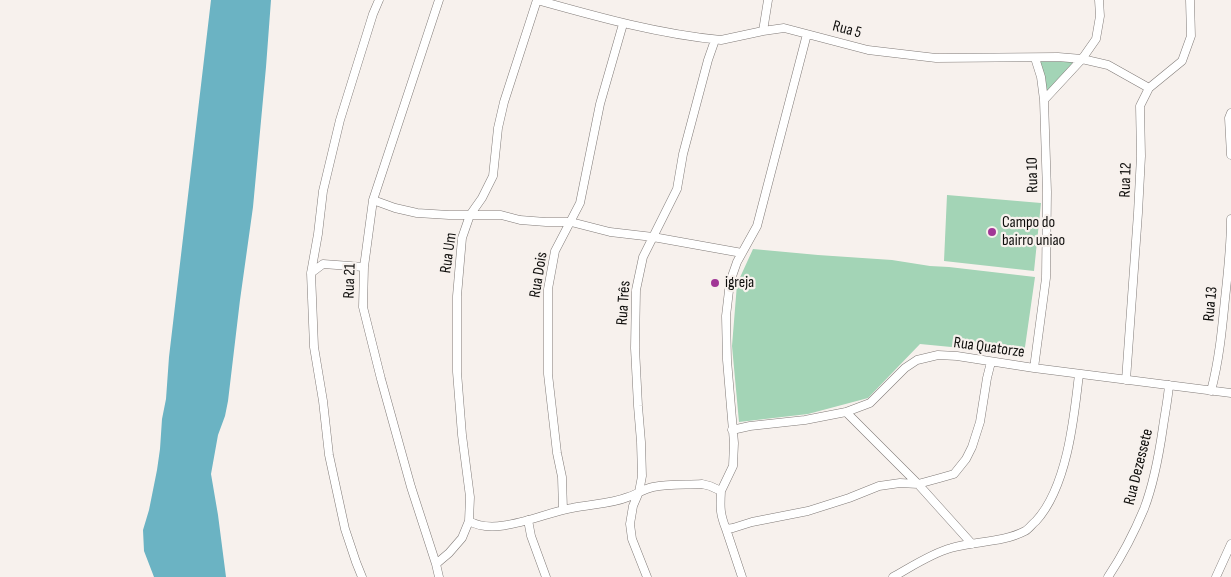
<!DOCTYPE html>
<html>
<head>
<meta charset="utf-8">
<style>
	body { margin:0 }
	canvas { display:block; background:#f7f1ed }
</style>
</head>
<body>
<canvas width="1231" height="577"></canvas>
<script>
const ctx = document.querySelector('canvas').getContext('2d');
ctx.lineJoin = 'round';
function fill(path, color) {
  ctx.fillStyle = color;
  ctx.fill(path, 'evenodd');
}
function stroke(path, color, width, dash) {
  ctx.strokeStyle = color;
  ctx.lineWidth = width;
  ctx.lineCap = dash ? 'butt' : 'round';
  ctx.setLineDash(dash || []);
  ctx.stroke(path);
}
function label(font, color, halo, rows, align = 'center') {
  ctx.font = font + ' "Sofia Sans Condensed",sans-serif';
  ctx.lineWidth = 4.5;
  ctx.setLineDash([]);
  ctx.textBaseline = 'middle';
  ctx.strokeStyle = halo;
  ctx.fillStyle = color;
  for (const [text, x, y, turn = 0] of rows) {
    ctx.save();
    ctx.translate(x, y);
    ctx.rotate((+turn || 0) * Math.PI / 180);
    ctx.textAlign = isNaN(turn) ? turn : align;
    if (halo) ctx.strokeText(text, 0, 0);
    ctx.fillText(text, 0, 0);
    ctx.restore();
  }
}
fill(new Path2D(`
	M1038 60H1057L1077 62 1046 95Z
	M947 195 1041 203 1034 271 944 261Z
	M753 249 818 255 892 260 930 266 949 267 1035 277 1024 354 920 344 868 398 808 414 739 422 732 346 737 284Z`), '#a3d4b6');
fill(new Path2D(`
	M211 0H271L266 67 253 207 240 300 228 401 225 416 218 435 211 474 218 515 226 577H154L144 551 143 530 149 510 157 470 160 449 162 419 166 399 169 357Z`), '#6bb3c3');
const minor = new Path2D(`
	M537 0C598 17 658 34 721 40L763 31 784 28 868 50 936 58 1058 57 1082 59 1108 65 1149 88
	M763 31 768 0
	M1035 58 1041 77 1044 100
	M1231 113 1229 118 1231 155
	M373 200 395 208 417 213 449 215H501L520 220 546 222H571L610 232 653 237 742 253
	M311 273 323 264 364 267
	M1034 368 1046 278 1047 192 1044 100 1082 59 1096 39 1100 16 1099 0
	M1126 380 1138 213 1141 156 1140 106 1149 88 1182 61 1191 36 1190 0
	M1211 391C1219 361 1222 330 1225 299 1228 272 1231 246 1231 219
	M846 412 918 484 972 544
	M732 430 750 426 805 420 846 412 870 403 905 368 917 360 938 355 957 356 1034 368 1231 393
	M721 491C720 508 720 514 726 529
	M563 510 562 477 557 453 548 374V289L555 251 580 203 600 104 623 24
	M528 520 531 536 546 577
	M469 521 470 497 462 435 457 372V296L462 238 470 215 482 198 493 176 498 128 504 102 537 0
	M436 564 411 487 381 379 363 307 364 267 373 200 439 0
	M362 577 356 562 345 529 329 455 323 401 314 347 311 273 318 234 323 191 340 120 373 14 379 0
	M439 577 436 564 449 553 462 538 469 521C496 537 543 513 572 508 591 504 611 504 628 497 637 494 644 489 653 487 669 484 686 485 702 484L710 486 721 491 733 466 734 443 727 360 726 316 730 282 737 262 757 226 807 34
	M647 577 632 539 630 524 633 506 639 492 642 476 641 442 638 406 635 348 636 290 643 257 677 189 683 154 708 60 715 40
	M742 577 726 529 733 528 752 522 808 511 849 498 879 486 900 483 918 484 940 478 954 474 966 459 972 447 980 422 987 378 991 362
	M893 577C911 567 932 553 951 548 975 541 1002 543 1025 531 1029 529 1032 524 1036 521 1067 487 1074 419 1079 374
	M1108 577C1122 556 1134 533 1144 509 1154 483 1159 455 1163 427 1165 413 1168 399 1169 385
	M1216 577 1231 544`);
stroke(minor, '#817b78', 9);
stroke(minor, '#fff', 8);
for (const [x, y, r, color] of [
	[992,232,5,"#a13696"],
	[715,283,5,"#a13696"]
]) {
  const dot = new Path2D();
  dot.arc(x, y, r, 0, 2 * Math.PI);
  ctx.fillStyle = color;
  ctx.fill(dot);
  stroke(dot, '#f7f1ed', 2);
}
label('16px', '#0e0d0b', '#f7f1ed', [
	["Rua 5",847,30,15],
	["Rua 10",1033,175,-91],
	["Rua 12",1126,180,-88],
	["Rua Um",449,253,-82],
	["Rua Dois",539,275,-81],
	["Rua 21",350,281,-88],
	["Rua Três",624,303,-86],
	["Rua 13",1211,304,-84],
	["Rua Quatorze",989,348,8],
	["Rua Dezessete",1139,467,-76]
]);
label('16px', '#0e0d0b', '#f7f1ed', [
	["Campo do",1002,223],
	["bairro uniao",1002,241],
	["igreja",725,283]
], 'left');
</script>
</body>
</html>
